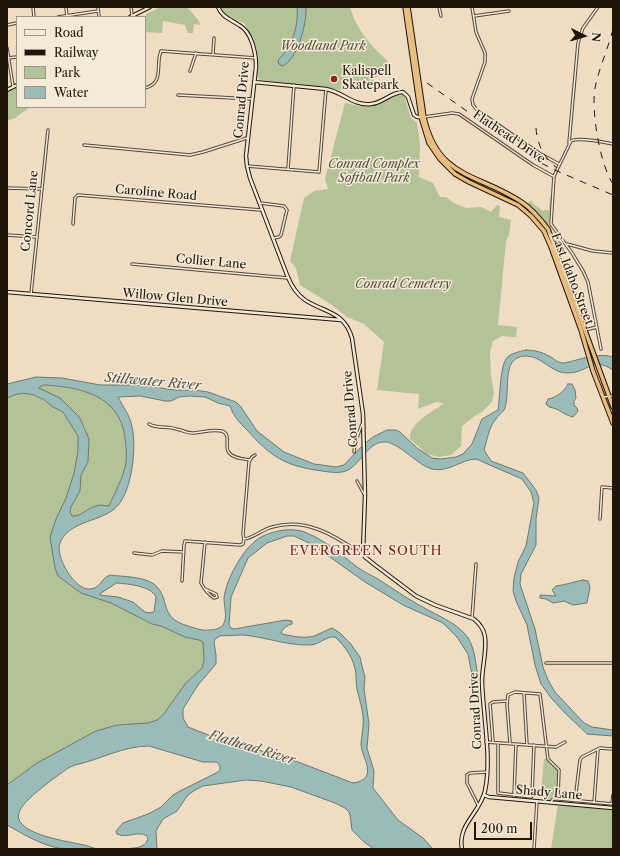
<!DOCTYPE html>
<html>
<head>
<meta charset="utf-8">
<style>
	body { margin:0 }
	#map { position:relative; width:620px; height:856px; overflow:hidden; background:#efddc3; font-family:"Libre Caslon Text",serif }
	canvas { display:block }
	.frame { position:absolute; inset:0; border:8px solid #201509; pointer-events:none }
	.legend { position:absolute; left:16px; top:16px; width:130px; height:92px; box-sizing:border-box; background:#f5e9d8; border:1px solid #a09485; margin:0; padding:5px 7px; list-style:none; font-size:12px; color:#201509 }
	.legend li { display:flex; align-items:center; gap:8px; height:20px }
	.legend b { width:20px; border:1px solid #a09485 }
	.north { position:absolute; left:564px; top:16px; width:40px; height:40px; -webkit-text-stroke:3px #f5e9d8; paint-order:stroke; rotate:95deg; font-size:11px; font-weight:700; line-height:16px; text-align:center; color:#201509 }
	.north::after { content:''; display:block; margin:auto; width:14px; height:18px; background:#201509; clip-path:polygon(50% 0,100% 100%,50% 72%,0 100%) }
	.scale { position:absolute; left:474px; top:822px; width:58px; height:18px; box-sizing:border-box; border:2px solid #201509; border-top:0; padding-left:5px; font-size:12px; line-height:14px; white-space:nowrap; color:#201509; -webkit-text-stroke:3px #f5e9d8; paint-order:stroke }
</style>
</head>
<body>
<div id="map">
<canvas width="620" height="856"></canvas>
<div class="frame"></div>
<ul class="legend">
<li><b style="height:5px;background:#f5e9d8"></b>Road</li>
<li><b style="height:5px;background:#201509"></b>Railway</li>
<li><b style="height:11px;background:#b4c298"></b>Park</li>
<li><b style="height:11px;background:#9abbb7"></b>Water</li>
</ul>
<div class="north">N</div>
<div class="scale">200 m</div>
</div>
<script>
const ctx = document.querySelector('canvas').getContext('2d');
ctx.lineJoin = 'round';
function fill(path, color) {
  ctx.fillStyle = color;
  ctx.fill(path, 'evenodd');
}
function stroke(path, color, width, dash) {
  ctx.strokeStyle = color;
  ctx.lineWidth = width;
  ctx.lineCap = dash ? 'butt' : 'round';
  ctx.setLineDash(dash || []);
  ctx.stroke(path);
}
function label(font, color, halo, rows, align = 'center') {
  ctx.font = font + ' "Libre Caslon Text",serif';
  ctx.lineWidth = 3;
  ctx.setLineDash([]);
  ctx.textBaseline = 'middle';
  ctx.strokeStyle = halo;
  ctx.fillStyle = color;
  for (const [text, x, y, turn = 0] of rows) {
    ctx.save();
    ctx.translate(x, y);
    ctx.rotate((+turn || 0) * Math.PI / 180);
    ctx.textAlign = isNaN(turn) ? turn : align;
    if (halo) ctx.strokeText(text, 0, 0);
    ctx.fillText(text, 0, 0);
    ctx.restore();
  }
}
fill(new Path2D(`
	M161 7H187L199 21 200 25 194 24 193 33H188L185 25 163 21 162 33 145 32 146 14Z
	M220 7H350C356 29 371 47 388 61L367 90H338L327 87 260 80C254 74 258 66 257 58 256 47 250 35 245 24L225 14Z
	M17 86V107H30L15 118 7 121V92Z
	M400 94 404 95 411 118 417 123 420 145 419 177 433 183 440 197H446L454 203 466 208 481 207 491 212 497 205 500 206 499 217 511 220 509 235 506 241 498 325 517 327 516 337 502 336 493 341 490 352 491 376 494 393 492 402 482 412 476 415 462 426 461 446 451 455 439 457 427 454 410 439C409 423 432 412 443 404V403L436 402 418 409 419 394 377 390 384 342 364 324 347 317 332 305 300 285 296 268 290 261 304 198 314 191 328 189 325 179 345 103 360 106 376 105Z
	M550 196 551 197 550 219 548 225 528 204 529 201H533L532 203 543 211 544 210H549Z
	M44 385C80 387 120 395 125 438 126 446 128 455 126 463 123 478 115 492 109 506 104 506 101 504 96 506 87 508 81 517 72 516L70 512 71 507 80 491 81 475 88 462 89 439 84 426 60 398 39 388Z
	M23 393 34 395 63 412 78 436V451L74 473 66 498 56 519 52 549 55 568 58 576 81 593 111 603 152 624 161 626 185 637 199 640 203 642 204 660 202 668 185 684 163 715 157 720 148 723 117 725 96 731 37 763 7 785V398L14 395Z
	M544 759H547L558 769 556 796 551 798 550 801 543 800 544 793H541Z
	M558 804 613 810V849H551Z`), '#b4c298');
const water = new Path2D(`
	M297 7H306C307 22 298 60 282 66L279 64 278 61C280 57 283 55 286 51 294 39 299 21 297 7Z
	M526 350C533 350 542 352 549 356 555 359 557 363 564 363 580 360 597 352 613 357V370C592 356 588 373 567 373 551 373 542 356 526 356 499 356 512 394 504 410 502 413 498 415 496 419 489 426 487 441 484 450L491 461 523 473 536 490 539 498 536 519V545L521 574 520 584 535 629 543 667 548 680 555 692 584 723 592 727 613 730V736L587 734 564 712 552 699 541 684 535 665 527 625 516 601 513 591 514 578 518 562 526 546 534 503 531 492 522 479 476 459C462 459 448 473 432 469 418 466 397 440 383 442 368 443 361 463 348 470 341 474 329 472 322 471 285 466 271 457 247 430 239 422 234 417 230 406L218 403 205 397 189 396 179 397 171 401H165L140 396 118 397C123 407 130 415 132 427 137 447 132 497 113 510 97 522 68 522 60 543 55 557 74 588 88 589 100 590 101 578 110 575 124 577 142 576 154 584 172 599 157 617 188 626 195 628 202 631 209 630 213 630 220 629 223 625 228 617 224 607 224 598 226 579 245 544 263 536 276 530 294 527 307 533 326 541 342 555 357 567 364 572 371 575 378 579 395 590 412 602 430 611 443 618 455 623 465 634 474 644 475 658 477 671V674L474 678 472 675 468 654 457 637 443 623 403 605 365 582 313 545 294 536H287L267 543 248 558 231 597 229 625 231 628 234 629 286 620 292 621V624C287 625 284 628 281 632L282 634C292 636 304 639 314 636 320 634 326 630 332 628L340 633 350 643 360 657 362 666 365 677 364 689 369 724 367 748 374 771 373 788 398 820 423 838 433 849H374L364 842 352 830 350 815 349 812 345 808 335 803 291 787 261 781 246 780 203 786 195 790 188 795 177 811 163 819 156 831 157 849H123C132 848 145 849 148 839L147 836C138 830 127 839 117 834L116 831 123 823 148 814 161 807 173 795 180 791 218 772 220 770V766L217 762H203L149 746C123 746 99 760 75 765L68 768C55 778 28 796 20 810 8 833 66 841 79 844 85 845 91 847 97 849 86 849 76 850 65 849 44 847 25 835 7 825V785L37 763 96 731 117 725 148 723 157 720 163 715 185 684 202 668 204 660 203 642 199 640 185 637 161 626 152 624 111 603 81 593 58 576 55 568 50 537 56 519 66 498 74 473 78 451V436L63 412 53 407 44 400 34 395 23 393 14 395 7 398V384L36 377 62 378 100 385H141L175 390H194L208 392 236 402 241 407 257 431 284 452 314 464 336 467 344 465 364 444 373 437 387 430H396L400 432 417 448 432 458 440 459 456 457 463 454 472 444 482 419 498 410C500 398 500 368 506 359 510 353 519 352 526 350ZM44 385C80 387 120 395 125 438 126 446 127 455 126 463 123 478 115 492 109 506 104 506 101 504 96 506 87 508 81 517 72 516L70 512 71 507 80 491 81 475 88 462 89 439 80 418 60 398 39 388ZM117 583C129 584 151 586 156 597L154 612 150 613 145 612 133 602 118 597 100 595V594ZM243 635C266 637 288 646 311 645 320 644 326 636 335 637 346 647 354 659 356 674 356 679 356 684 357 689 359 698 362 707 363 716 364 725 362 734 361 743 360 756 381 779 353 783L285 757 254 749 234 748 211 736 188 727 183 718V709L198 685 216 664V655L214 642 215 639 220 636Z
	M568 384H572L575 390 576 398 574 401V405L577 408 578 411 573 417C564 415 558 408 549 407L546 404 548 399C556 398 565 391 568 384Z
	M583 580 588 581 590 587 587 603 573 605 564 601 553 603 546 599 540 598V595L556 596 552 590 556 586C565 585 573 582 583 580Z`);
fill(water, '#9abbb7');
stroke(water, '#697971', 1);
const street = new Path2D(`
	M33 7 34 17
	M66 7 67 17
	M98 7 99 17
	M131 7 132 15
	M439 7 441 16
	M472 7 476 32 485 53V62L472 99 473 105 477 110 539 153 559 164
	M474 16 509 11
	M58 17 98 11
	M7 25 17 23
	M7 48 13 86
	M213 54 214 38
	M7 58 17 57
	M190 71 196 53
	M145 88C165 83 155 65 161 51L256 58
	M178 95 252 99
	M424 117 452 113 459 114 533 165 553 176
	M569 143 578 43 583 28 598 7
	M84 145 190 155 203 152 247 138
	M247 166 319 172 326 89
	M288 169 294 85
	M7 188 42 189
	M260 203 284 206 287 210 281 235 279 237 274 238
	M73 224 75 198 78 195 261 210
	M7 235 37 237
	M567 244 593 251 613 253
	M132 264 288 278
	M31 294 48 130
	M585 330 597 327
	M601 349 588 282 583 271 572 253 551 224 554 176 571 141C578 137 603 142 613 144
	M603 397 613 396
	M149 424C157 429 168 426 176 429 183 430 188 434 194 433 204 432 212 429 222 431 231 434 225 445 228 451 231 458 243 459 250 460
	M354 452 355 443 362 424
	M255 455 252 457 249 462 243 534 244 539C252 539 263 529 272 527 305 517 334 535 360 553H363
	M357 481 364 494
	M600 519 602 487 613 488
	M134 553 152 555 162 551 184 552
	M182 581 184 545 185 541 240 545 243 544 244 539
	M205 589 216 594 217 597 214 598C208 594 204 589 201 583L205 542
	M472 618 476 564
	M546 663H613
	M524 693 527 745
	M486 742 556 747 565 742
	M493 742 490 704 493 702 507 701
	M498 743V793L531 797 532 796 534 745
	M510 743 507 705 508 695 515 692 540 694 548 759 559 770 558 795 559 799 613 804
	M514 796 516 744
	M575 801 580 760 582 757 600 748 613 749
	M551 802 553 799H559
	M594 803 598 749
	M612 804 613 795
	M478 805 467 783V775L470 773 487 772
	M534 849 537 801`);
const secondary = new Path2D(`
	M218 7C222 17 230 19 239 25 252 32 256 53 256 67L246 156 247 166 250 178 287 275C291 285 296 294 305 300 325 313 344 311 352 338L363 414 365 496 363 552 365 557 375 565 416 596 435 605 474 619C480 624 484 629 485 637 487 651 482 667 482 682 483 715 492 759 485 791 480 813 457 825 462 849
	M130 17 150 7
	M254 82 326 89C343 92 353 106 371 104 383 103 391 92 403 92L408 97 414 115 417 117H423
	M7 90 17 85
	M7 292 341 320
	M484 795 489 797 613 808`);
const highway = new Path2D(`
	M405 7 421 117 429 143 440 159 455 174 469 182 518 205 531 216 544 231 551 247 581 330 593 371 613 423
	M408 7 424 117C438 180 479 173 523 203 533 210 541 220 548 229L613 407`);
stroke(street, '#544738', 3.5);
stroke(secondary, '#201509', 4.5);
stroke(highway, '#201509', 5.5);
stroke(street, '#f5e9d8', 1.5);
stroke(secondary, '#f5e9d8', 2.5);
stroke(highway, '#e8be82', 3.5);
stroke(new Path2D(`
	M613 29C608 49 599 68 595 88 591 111 600 165 613 184
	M427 83 539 162 557 171 613 195
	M536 128C537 144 544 158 557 168`), '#201509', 1, [7, 7]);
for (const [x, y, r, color] of [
	[334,79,4,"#8f2418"]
]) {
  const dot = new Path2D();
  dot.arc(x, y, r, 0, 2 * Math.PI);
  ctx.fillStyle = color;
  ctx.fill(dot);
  stroke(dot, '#f5e9d8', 1.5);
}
label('italic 12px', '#54523b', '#f5e9d8', [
	["Woodland Park",323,47],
	["Conrad Complex",374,165],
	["Softball Park",374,179],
	["Conrad Cemetery",403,285]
]);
label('12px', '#201509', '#f5e9d8', [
	["Kalispell",342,72],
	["Skatepark",342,86]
], 'left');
label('12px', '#201509', '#f5e9d8', [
	["Conrad Drive",242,100,-85],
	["Flathead Drive",509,137,34],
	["Caroline Road",156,193,5],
	["Concord Lane",30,211,-84],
	["Collier Lane",211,262,5],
	["East Idaho Street",572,279,69],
	["Willow Glen Drive",175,298,5],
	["Conrad Drive",351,409,-95],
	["Conrad Drive",476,711,-93],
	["Shady Lane",549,793,5]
]);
label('italic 13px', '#4b4f46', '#f5e9d8', [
	["Stillwater River",153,382,5],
	["Flathead River",252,748,17]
]);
ctx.letterSpacing = '1px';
label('13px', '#7a1f14', '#f5e9d8', [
	["EVERGREEN SOUTH",366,551]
]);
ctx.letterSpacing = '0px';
</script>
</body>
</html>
